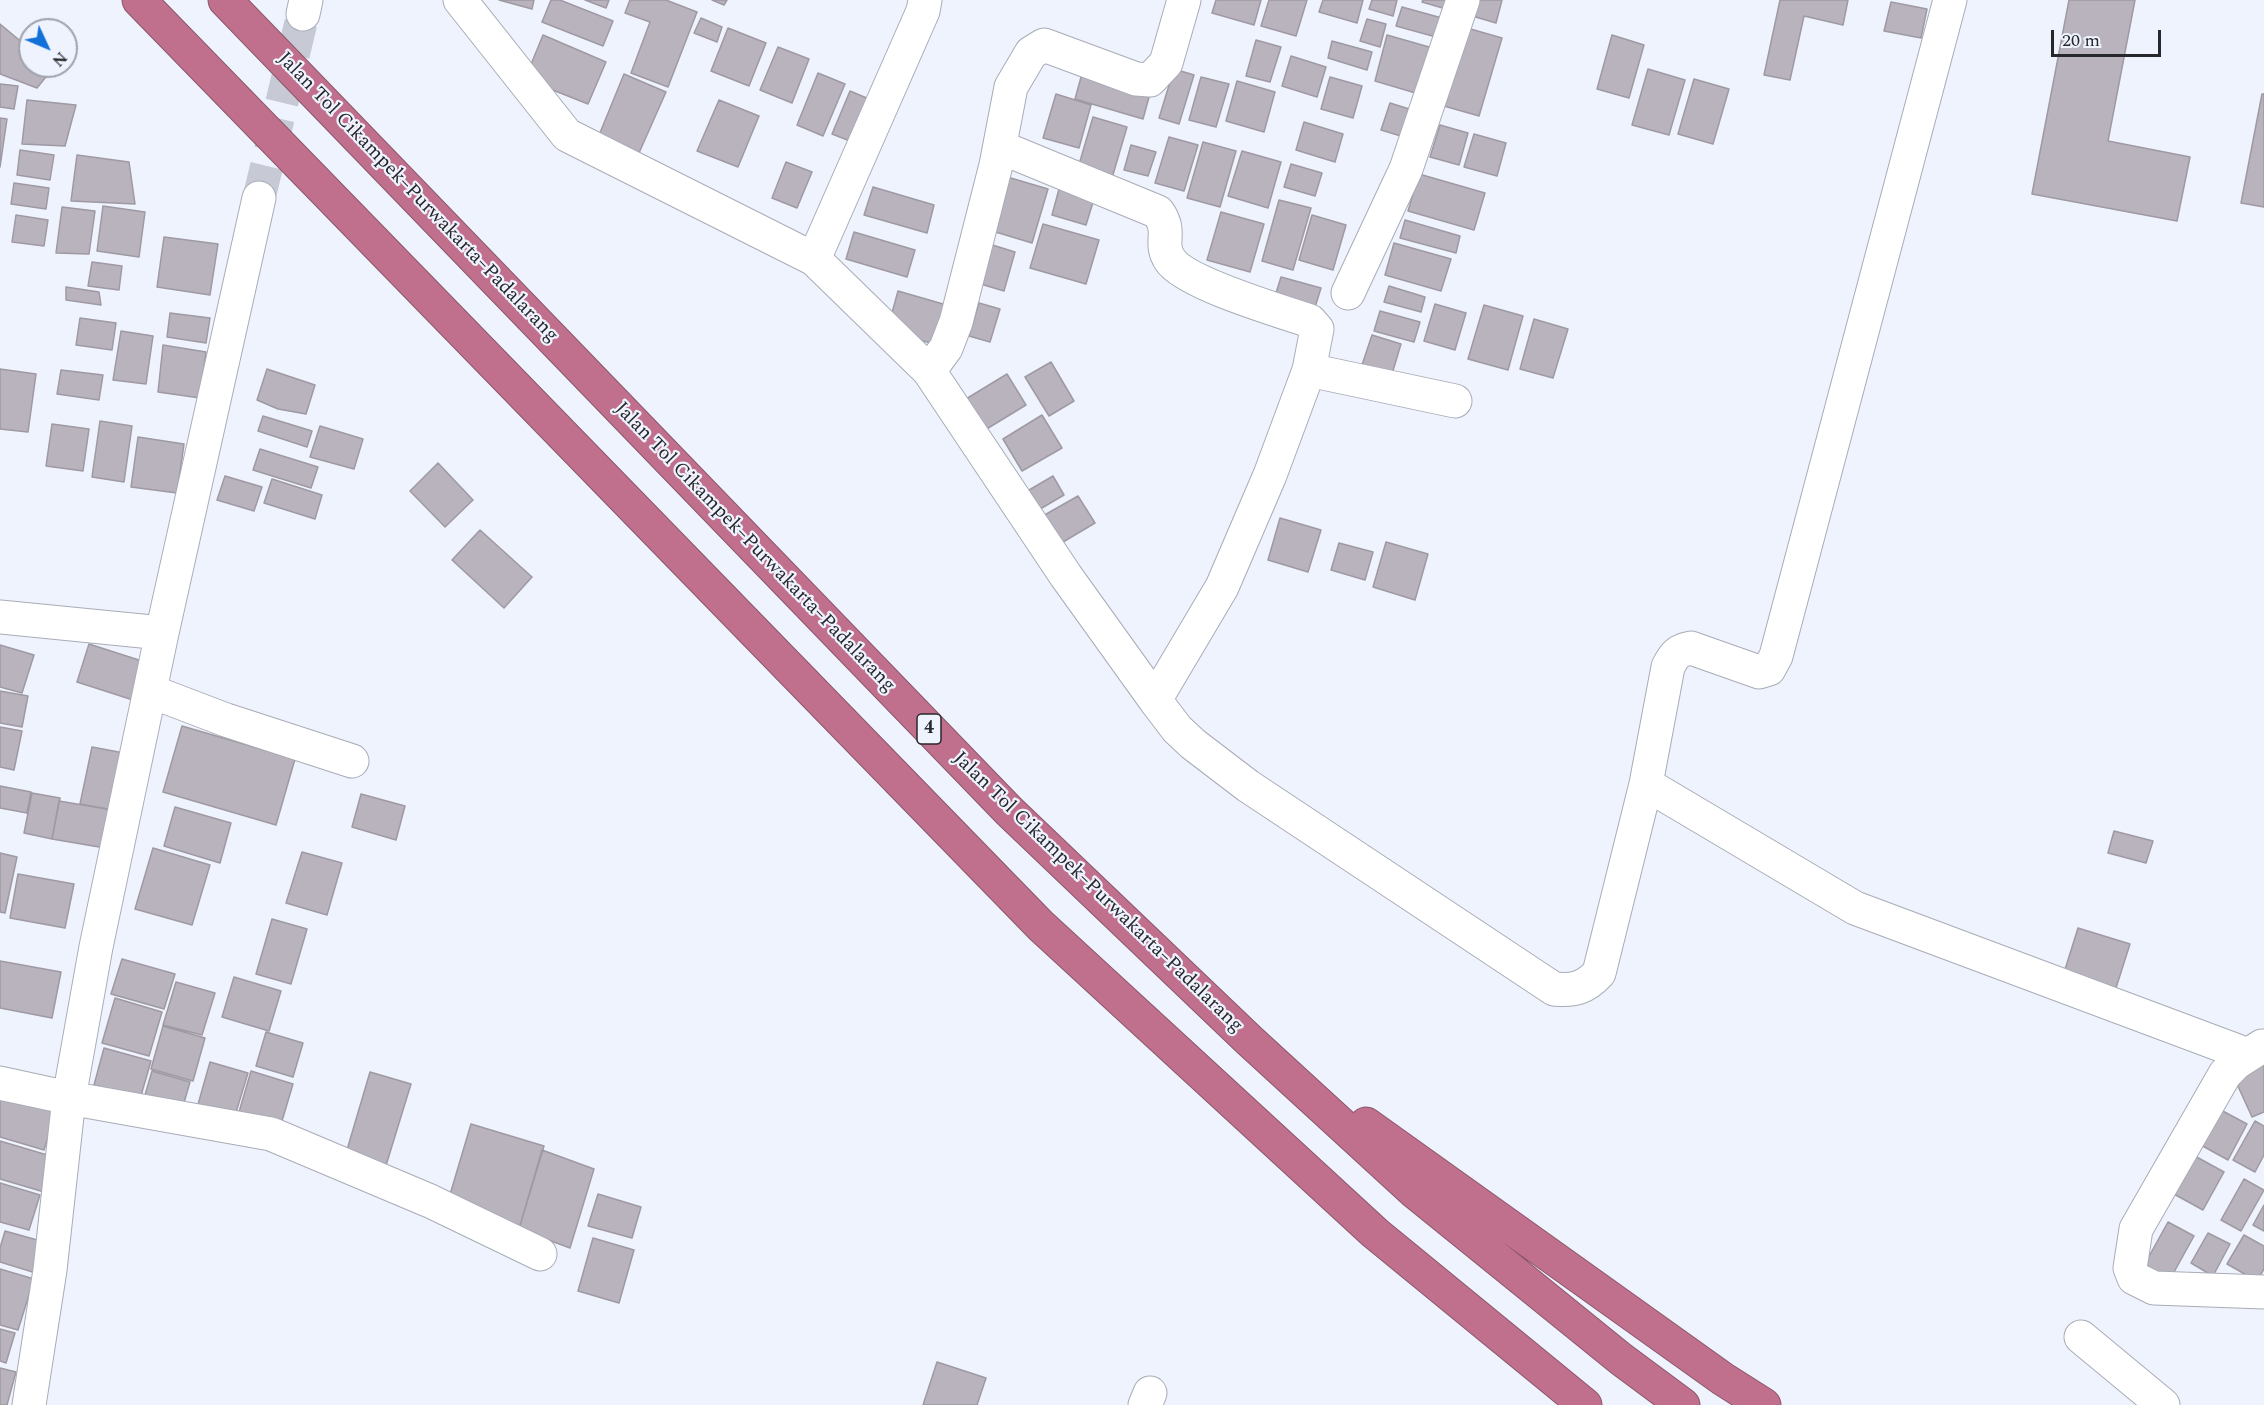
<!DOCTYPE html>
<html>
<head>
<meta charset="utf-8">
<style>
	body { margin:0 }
	#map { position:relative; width:2264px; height:1405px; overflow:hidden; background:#eff3fe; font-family:Spectral,serif }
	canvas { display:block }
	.north { position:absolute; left:18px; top:18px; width:60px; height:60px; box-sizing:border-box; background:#eff3fe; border:2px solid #9fa2aa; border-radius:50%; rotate:134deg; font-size:16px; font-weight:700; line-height:24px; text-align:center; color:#27282c }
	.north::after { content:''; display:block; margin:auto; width:21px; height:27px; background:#1270d9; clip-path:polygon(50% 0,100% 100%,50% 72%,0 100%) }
	.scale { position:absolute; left:2051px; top:30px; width:110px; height:27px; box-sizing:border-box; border:3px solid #27282c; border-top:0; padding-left:8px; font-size:18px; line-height:21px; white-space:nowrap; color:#27282c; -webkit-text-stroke:4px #eff3fe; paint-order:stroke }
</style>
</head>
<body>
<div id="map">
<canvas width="2264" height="1405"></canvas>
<div class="north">N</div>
<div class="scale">20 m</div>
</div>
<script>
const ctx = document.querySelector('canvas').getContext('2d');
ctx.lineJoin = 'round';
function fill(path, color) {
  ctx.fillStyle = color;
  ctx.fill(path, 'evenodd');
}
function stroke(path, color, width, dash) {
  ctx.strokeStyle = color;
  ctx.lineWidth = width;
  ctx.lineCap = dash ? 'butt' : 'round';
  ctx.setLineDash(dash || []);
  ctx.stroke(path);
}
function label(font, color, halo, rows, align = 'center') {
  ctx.font = font + ' Spectral,serif';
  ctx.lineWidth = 4.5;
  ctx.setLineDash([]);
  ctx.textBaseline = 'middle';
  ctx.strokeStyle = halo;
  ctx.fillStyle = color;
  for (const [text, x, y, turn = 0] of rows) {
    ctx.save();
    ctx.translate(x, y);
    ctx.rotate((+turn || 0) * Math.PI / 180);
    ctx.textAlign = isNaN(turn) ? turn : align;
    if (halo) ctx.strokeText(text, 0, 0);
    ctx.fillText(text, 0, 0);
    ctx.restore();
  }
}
const building = new Path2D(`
	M499 0H534L532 9Z
	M551 0H560L613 21 603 46 542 22Z
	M585 0H609L606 8Z
	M630 0H666L697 12 668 87 631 73 650 22 625 13Z
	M712 0H727L724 5Z
	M1216 0H1261L1254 25 1212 13Z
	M1269 0H1307L1296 36 1261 26Z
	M1323 0H1363L1357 23 1319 12Z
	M1372 0H1397L1393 16 1369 9Z
	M1423 0H1456L1453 11 1422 2Z
	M1466 0H1502L1496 23 1462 13Z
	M1780 0H1848L1843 25 1804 16 1790 80 1764 75Z
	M2069 0H2135L2108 141 2190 157 2177 221 2032 194Z
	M1891 2 1927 9 1921 38 1884 31Z
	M1402 7 1442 18 1436 37 1396 26Z
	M701 18 722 27 717 42 694 33Z
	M1367 19 1386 24 1380 47 1360 41Z
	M0 24 30 49V66H50L53 68 37 88 0 74Z
	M728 28 766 43 749 86 711 71Z
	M1467 28 1502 38 1479 116 1444 106Z
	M543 35 606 62 588 104 525 79Z
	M1387 35 1443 51 1429 97 1375 81Z
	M1612 35 1644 45 1629 98 1597 89Z
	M1256 40 1281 47 1270 82 1246 76Z
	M1332 41 1372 52 1367 70 1328 58Z
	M778 47 809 59 792 103 760 90Z
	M1291 56 1326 67 1317 97 1282 86Z
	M1174 69 1194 75 1179 124 1159 118Z
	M1648 69 1685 80 1669 135 1632 125Z
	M1083 70 1151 90 1143 119 1075 99Z
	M818 73 845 84 823 136 797 125Z
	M624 74 666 92 635 162 595 145Z
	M1201 77 1229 84 1216 127 1189 120Z
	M1330 77 1362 86 1353 118 1321 109Z
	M1694 79 1729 89 1713 144 1678 134Z
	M1237 81 1275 92 1264 132 1226 121Z
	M0 84 18 86 14 109 0 107Z
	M850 91 881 104 863 146 832 134Z
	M1056 94 1091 105 1079 148 1043 138Z
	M2262 94H2264V207L2241 203Z
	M27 100 76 105 65 146 22 144Z
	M719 100 759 116 738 167 697 151Z
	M1390 103 1422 113 1414 140 1381 130Z
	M1093 117 1127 127 1112 178 1078 168Z
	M0 118 7 119 0 167Z
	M1304 122 1343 134 1335 162 1296 150Z
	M1440 125 1468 133 1459 165 1430 157Z
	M1474 134 1506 143 1497 176 1464 167Z
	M1169 137 1198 145 1184 191 1155 183Z
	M1203 142 1236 151 1220 207 1187 198Z
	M1131 145 1156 152 1148 176 1124 170Z
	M20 150 54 155 50 180 17 175Z
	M1242 151 1281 162 1268 208 1228 196Z
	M77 155 129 162 135 204 71 201Z
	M786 162 812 172 797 208 772 198Z
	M1291 164 1322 173 1315 196 1284 187Z
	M1419 174 1485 193 1474 230 1408 211Z
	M1004 176 1048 189 1032 243 989 230Z
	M14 183 49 188 46 209 11 204Z
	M873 187 934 205 927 233 864 215Z
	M1059 189 1094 199 1086 225 1052 215Z
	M1279 200 1311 208 1293 270 1262 261Z
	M103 206 145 212 139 257 97 251Z
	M62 207 95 211 89 254 56 253Z
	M1221 212 1264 224 1250 272 1207 260Z
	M16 215 48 220 44 246 12 242Z
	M1312 215 1346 225 1333 270 1299 260Z
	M1405 220 1460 236 1456 253 1400 238Z
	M1043 224 1099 240 1086 284 1030 268Z
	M854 232 915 250 907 277 846 259Z
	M164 237 218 244 210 295 157 287Z
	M986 243 1015 252 1004 291 974 282Z
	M1394 243 1451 259 1441 291 1385 275Z
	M92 262 122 266 119 290 88 286Z
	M1281 277 1321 288 1312 317 1272 306Z
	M1389 286 1425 297 1421 312 1384 302Z
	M66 287 99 292 101 305 66 300Z
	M898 291 950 306 938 345 887 331Z
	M979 303 1000 309 990 342 969 336Z
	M1435 304 1466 313 1455 350 1424 341Z
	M1484 305 1523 316 1508 370 1468 359Z
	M1380 311 1420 322 1414 342 1374 331Z
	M170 313 210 318 206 343 167 337Z
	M80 318 116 323 112 350 76 345Z
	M1534 319 1568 329 1553 378 1520 369Z
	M121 331 153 336 146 384 113 380Z
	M1372 335 1401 344 1392 374 1362 365Z
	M163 345 206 352 200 398 158 392Z
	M1051 362 1074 401 1049 416 1025 377Z
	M0 369 36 374 28 432 0 429Z
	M267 369 315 385 306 414 278 409 257 400Z
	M61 370 103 375 99 400 57 394Z
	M1007 374 1026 405 980 433 961 402Z
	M1042 415 1062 448 1022 471 1003 439Z
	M263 416 312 431 307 447 258 431Z
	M100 421 132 426 124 482 92 477Z
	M52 424 89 429 83 471 46 466Z
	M320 426 363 439 354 469 310 457Z
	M138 437 184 444 177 493 131 487Z
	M260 449 318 467 311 488 253 470Z
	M438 463 473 500 445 527 410 491Z
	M225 476 262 487 254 511 217 500Z
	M1053 476 1064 495 1035 512 1024 493Z
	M272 479 322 495 315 519 264 503Z
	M1078 496 1095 523 1058 545 1041 517Z
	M1280 518 1321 530 1308 572 1268 560Z
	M480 530 532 577 504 608 452 560Z
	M1386 542 1428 554 1415 600 1373 587Z
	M1339 543 1373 552 1365 580 1331 570Z
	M89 644 145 662 133 700 77 682Z
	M0 645 34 655 22 693 0 687Z
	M0 691 28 696 22 727 0 723Z
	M182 726 295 759 276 825 163 792Z
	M0 727 22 731 14 770 0 767Z
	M92 747 124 753 113 810 80 804Z
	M0 786 31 792 27 813 0 808Z
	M32 793 60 798 52 839 24 833Z
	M361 794 405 806 396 840 352 827Z
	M59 801 118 811 111 849 52 839Z
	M175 807 231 823 220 863 164 846Z
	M2114 831 2153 841 2146 863 2108 853Z
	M153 848 210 865 192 925 135 909Z
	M302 852 342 863 327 915 286 903Z
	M0 853 17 857 5 913 0 912Z
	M18 874 74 884 65 928 10 918Z
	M272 919 307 929 291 984 256 974Z
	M2078 928 2130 944 2115 991 2063 976Z
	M122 959 175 974 164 1009 111 994Z
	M0 961 61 972 52 1018 0 1008Z
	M234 977 281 991 269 1031 222 1017Z
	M176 982 215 993 202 1035 163 1025Z
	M115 998 162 1012 149 1056 102 1043Z
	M163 1026 205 1038 193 1081 151 1069Z
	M266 1032 303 1043 293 1077 256 1066Z
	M104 1048 151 1061 140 1099 94 1085Z
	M2264 1055V1112L2252 1117 2231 1071Z
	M210 1062 248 1073 234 1119 197 1108Z
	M152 1071 190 1082 181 1113 143 1102Z
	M251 1071 293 1084 279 1131 237 1119Z
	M370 1072 411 1084 384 1172 344 1160Z
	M0 1089 58 1104 44 1150 0 1137Z
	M2219 1109 2247 1124 2228 1160 2199 1144Z
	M2255 1121 2264 1126V1155L2255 1172 2233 1160Z
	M471 1124 544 1146 519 1229 446 1208Z
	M0 1141 54 1157 44 1192 0 1179Z
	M542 1150 594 1169 570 1248 519 1229Z
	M2193 1155 2224 1172 2203 1210 2172 1193Z
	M2244 1179 2264 1190 2241 1231 2221 1220Z
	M0 1183 40 1195 29 1230 0 1222Z
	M598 1194 641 1207 632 1238 588 1226Z
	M2264 1205V1231L2253 1225Z
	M2168 1222 2194 1236 2168 1283 2142 1269Z
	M5 1231 48 1243 39 1274 0 1262V1248Z
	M2208 1233 2230 1244 2213 1276 2191 1263Z
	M2244 1235 2264 1246V1269L2257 1281 2227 1264Z
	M593 1238 634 1250 619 1303 578 1291Z
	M0 1269 34 1279 18 1330 0 1325Z
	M0 1329 15 1333 6 1363 0 1361Z
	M937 1362 986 1378 977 1405H923Z
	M0 1368 16 1372 7 1405H0Z`);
fill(building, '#b9b3bd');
stroke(building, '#9e99a2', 1.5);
stroke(new Path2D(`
	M259 198 303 14`), '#c7cad4', 33, [33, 16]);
const minor = new Path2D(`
	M460 0 567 135 814 259 929 371 1066 576 1155 700 1177 729 1193 744 1248 786 1554 989C1574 991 1585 988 1599 973L1646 784 1668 667C1674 655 1678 650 1691 648L1759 672 1769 669 1776 656 1950 0
	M303 14 306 0
	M1000 147 1158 212C1173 233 1158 242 1170 260 1185 283 1280 311 1310 321L1317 329 1309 370 1270 475 1222 587 1155 700
	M814 259 923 11 925 0
	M1348 293 1406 169 1463 0
	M1309 370 1455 401
	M929 371 946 348 956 322 996 165 1011 87 1031 53 1044 45 1136 79 1150 80 1166 63 1184 0
	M0 617 162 633
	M150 691 226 720 352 761
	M1646 784 1855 908 2248 1055
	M2262 1046 2236 1063 2225 1074 2136 1229 2130 1268 2134 1278 2154 1288 2264 1292
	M0 1083 69 1098 271 1134 430 1201 540 1254
	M2081 1337 2163 1405
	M29 1405 50 1270 69 1098 96 947 162 633 259 198
	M1145 1405 1150 1393`);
const highway = new Path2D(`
	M139 0 1041 926 1375 1233 1585 1405
	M225 0 1009 811 1250 1041 1416 1193 1621 1359 1683 1405
	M1366 1124 1723 1379 1764 1405`);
stroke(minor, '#a8acb6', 35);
stroke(highway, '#8a576b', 35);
stroke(minor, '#fff', 33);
stroke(highway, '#c0708d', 33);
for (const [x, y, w] of [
	[929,729,24]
]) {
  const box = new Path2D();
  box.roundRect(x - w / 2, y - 15, w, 30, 4.5);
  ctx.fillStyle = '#eff3fe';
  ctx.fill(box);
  stroke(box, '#27282c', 1.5);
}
label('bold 18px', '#27282c', null, [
	["4",929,729]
]);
label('20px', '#27282c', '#eff3fe', [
	["Jalan Tol Cikampek–Purwakarta–Padalarang",417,198,46],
	["Jalan Tol Cikampek–Purwakarta–Padalarang",754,548,46],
	["Jalan Tol Cikampek–Purwakarta–Padalarang",1097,893,44]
]);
</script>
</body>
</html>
